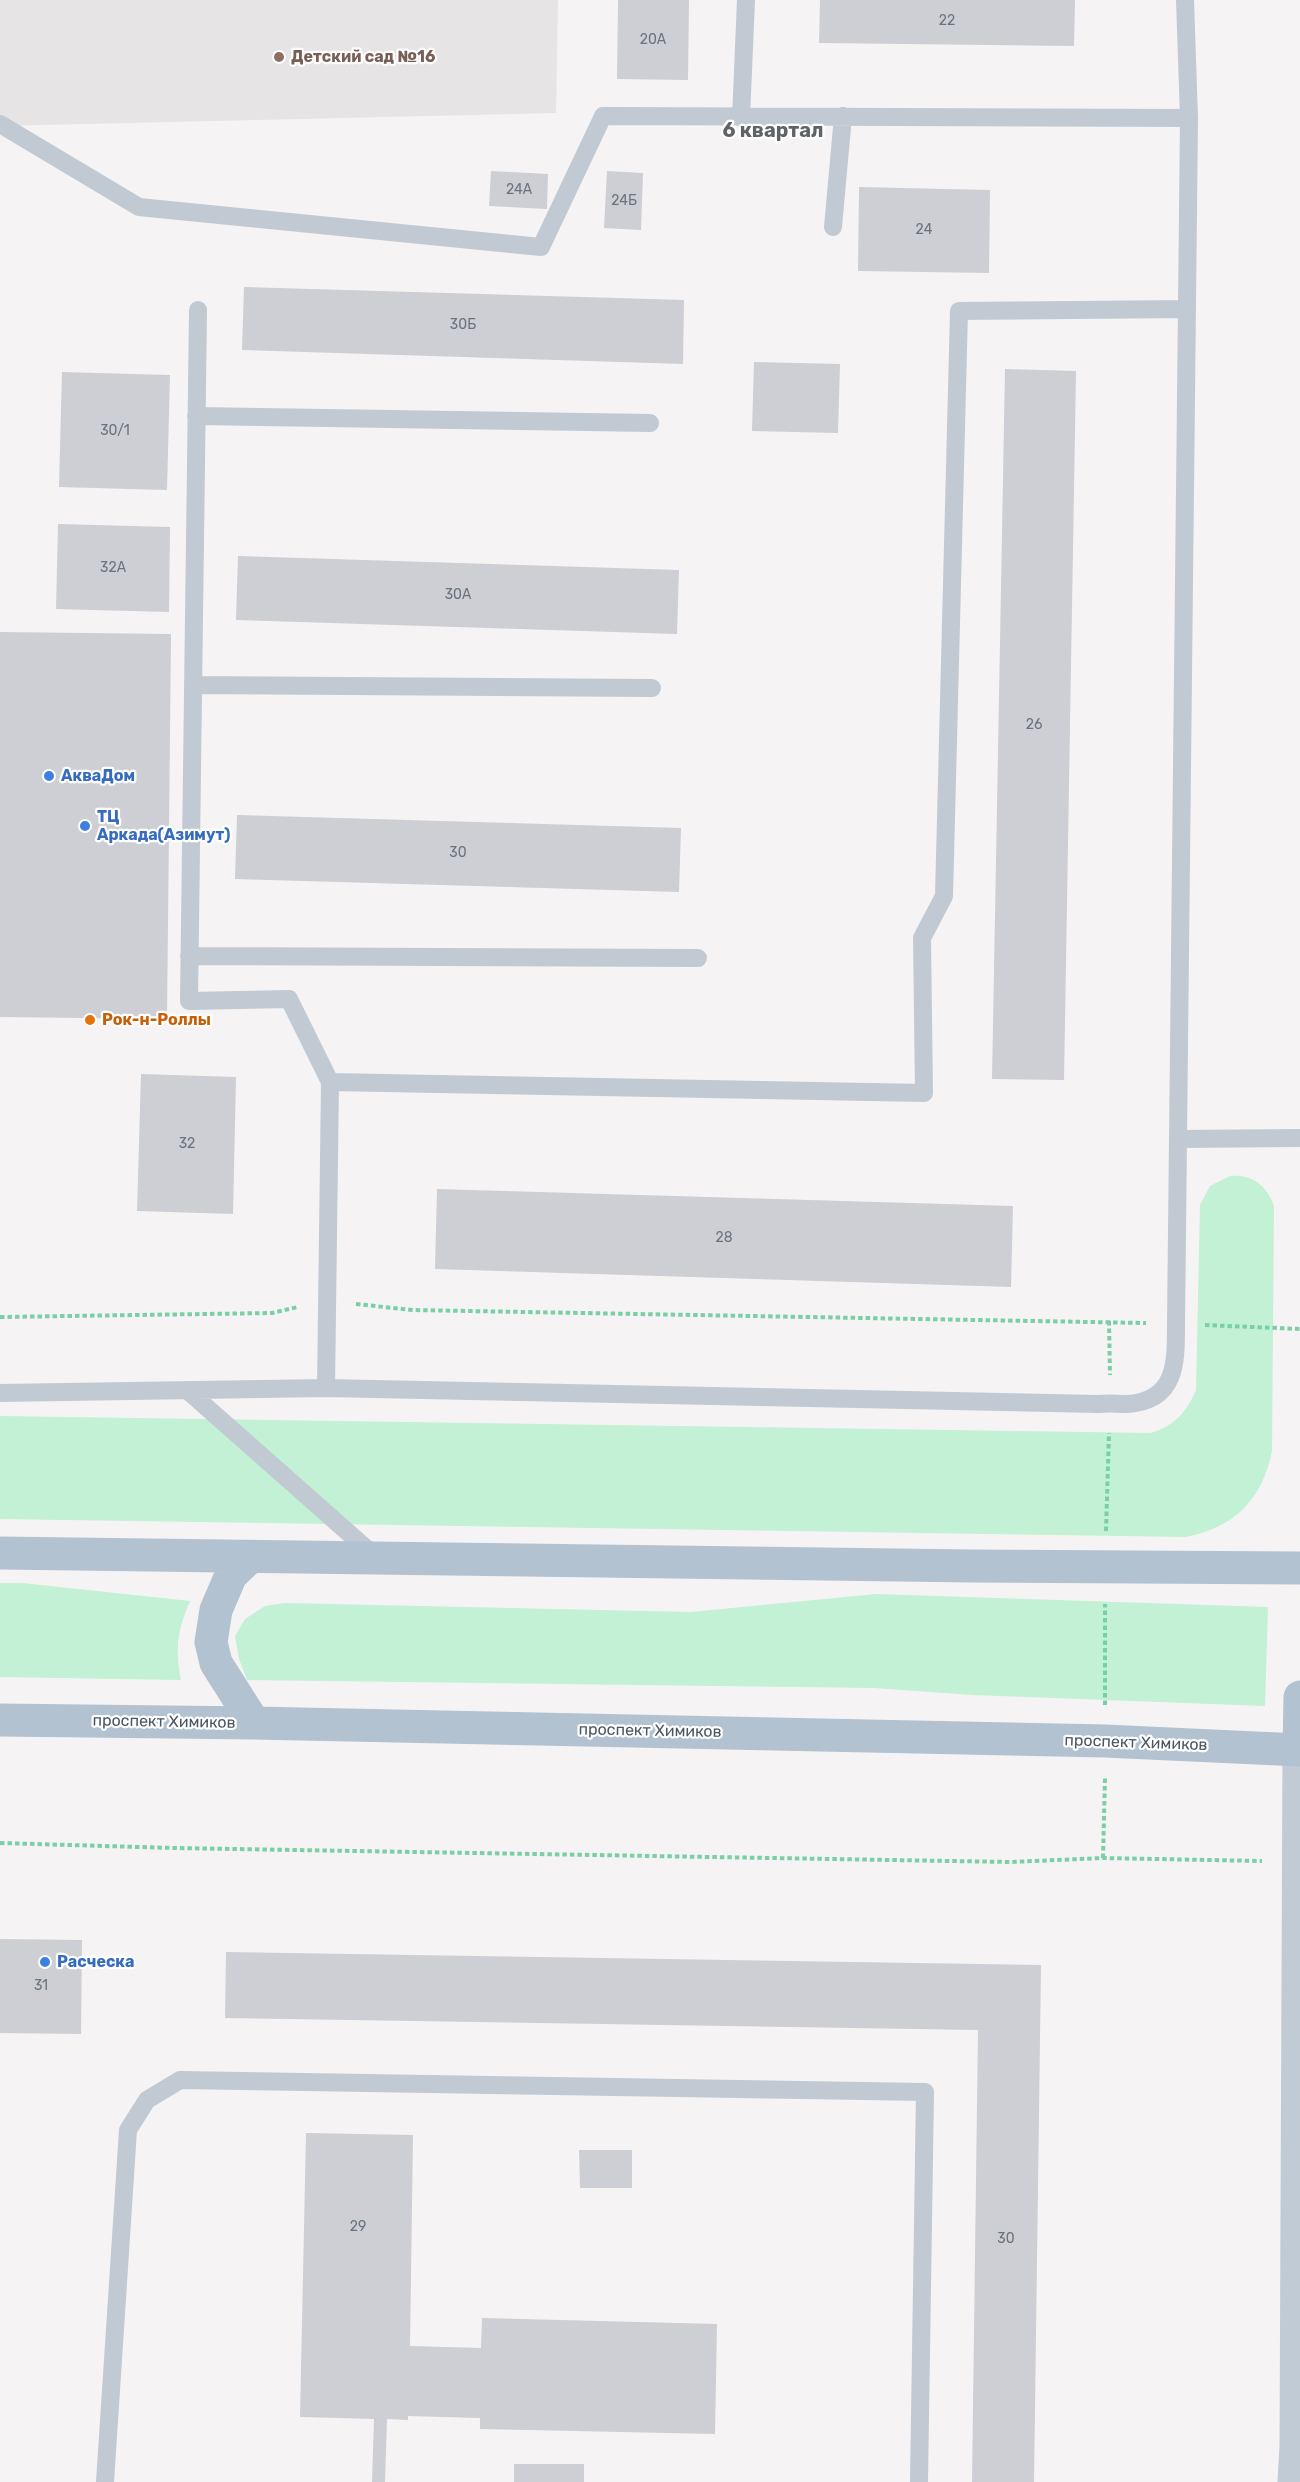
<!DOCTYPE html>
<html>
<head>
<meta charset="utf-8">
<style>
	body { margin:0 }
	canvas { display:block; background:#f5f3f3 }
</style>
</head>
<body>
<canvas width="1300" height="2482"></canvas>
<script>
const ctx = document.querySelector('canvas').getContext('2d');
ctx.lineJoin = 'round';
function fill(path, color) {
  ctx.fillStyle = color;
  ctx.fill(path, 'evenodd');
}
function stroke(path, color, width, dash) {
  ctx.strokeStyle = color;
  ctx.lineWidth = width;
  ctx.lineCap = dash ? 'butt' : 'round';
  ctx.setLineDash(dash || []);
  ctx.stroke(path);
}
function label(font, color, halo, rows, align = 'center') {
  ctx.font = font + ' Rubik,sans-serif';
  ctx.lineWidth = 4.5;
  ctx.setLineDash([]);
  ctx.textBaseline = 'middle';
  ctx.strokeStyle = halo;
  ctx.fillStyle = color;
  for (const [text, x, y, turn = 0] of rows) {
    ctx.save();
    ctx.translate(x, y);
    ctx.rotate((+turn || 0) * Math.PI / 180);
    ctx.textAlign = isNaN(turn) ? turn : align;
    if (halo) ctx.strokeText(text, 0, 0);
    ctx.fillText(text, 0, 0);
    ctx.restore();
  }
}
fill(new Path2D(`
	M0 0H558L556 113 0 126Z`), '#e6e4e5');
fill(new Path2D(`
	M1230 1176C1253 1174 1267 1186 1274 1206L1272 1451C1262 1500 1235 1527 1186 1537L0 1519V1416L1151 1433C1175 1426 1187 1411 1196 1390L1200 1205 1210 1186Z
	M0 1583H22L190 1601C177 1631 175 1648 181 1680L0 1677Z
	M876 1594 1268 1607 1265 1706 973 1695 874 1688 247 1680 239 1659 235 1636 245 1619 265 1606 285 1603 691 1612Z`), '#c3f1d5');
fill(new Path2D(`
	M618 0H689L688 80 617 79Z
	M820 0H1075L1074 46 819 43Z
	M491 171 548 174 547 209 489 206Z
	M607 171 643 173 641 230 604 228Z
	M859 187 990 190 989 273 858 271Z
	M244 287 684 300 683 364 242 350Z
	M754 362 840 364 838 433 752 431Z
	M1005 369 1076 371 1064 1080 992 1079Z
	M62 372 170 375 167 490 59 487Z
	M58 524 170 527 169 612 56 609Z
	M238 556 679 570 677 634 236 620Z
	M0 632 171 634 167 1019 0 1017Z
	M237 815 681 828 679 892 235 879Z
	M141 1074 236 1077 233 1214 137 1211Z
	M437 1189 1013 1206 1011 1287 435 1269Z
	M0 1939 82 1940 81 2034 0 2033Z
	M226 1952 1041 1965 1034 2482H972L978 2030 225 2018Z
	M306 2133 413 2135 410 2346 481 2348 482 2318 717 2324 715 2434 480 2429V2418L408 2416V2420L387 2419 385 2482H372L374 2419 300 2417Z
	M579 2150H632V2188H580Z
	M514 2464H584V2482H514Z`), '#cdcfd5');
stroke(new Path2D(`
	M356 1304 412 1310 1146 1323
	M0 1317 272 1313 298 1307
	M1109 1321 1110 1375
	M1205 1325 1300 1329
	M1106 1531 1109 1433
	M1105 1705V1604
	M0 1843 174 1848 1011 1862 1103 1858 1262 1861
	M1103 1858 1105 1778`), '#7ad0a6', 4, [4.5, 3]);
stroke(new Path2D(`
	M741 118 746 0
	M0 124 139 207 541 247 603 116 1189 118
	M833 227 843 116
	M198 310 189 1001 289 999 330 1082
	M196 416 650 423
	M193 685 652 688
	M189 956 698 958
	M1178 1139 1300 1138
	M326 1388 330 1082 924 1093 922 938 944 896 959 311 1187 309
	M187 1390 377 1558
	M0 1393 326 1388 1099 1404C1109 1403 1118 1404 1127 1404 1177 1401 1176 1362 1176 1324L1189 118 1185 0
	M105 2482 128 2130 147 2100 180 2080 925 2092 919 2482`), '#c1cad2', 18);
stroke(new Path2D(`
	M1294 2482 1296 2446 1299 1750`), '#c1cbd6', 33);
stroke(new Path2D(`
	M0 1553 973 1566 1300 1568
	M250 1557 231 1575 216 1610 211 1642 216 1663 254 1723
	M0 1720 254 1723 1105 1741 1300 1750
	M1299 1750 1300 1697`), '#b3c2d1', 33);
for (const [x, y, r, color] of [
	[279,57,6,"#8d6e63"],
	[49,776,6,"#3f7fe0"],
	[85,826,6,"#3f7fe0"],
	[90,1020,6,"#e8710a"],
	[45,1962,6,"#3f7fe0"]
]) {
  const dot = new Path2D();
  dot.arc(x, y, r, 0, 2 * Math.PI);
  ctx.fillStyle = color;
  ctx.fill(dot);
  stroke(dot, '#fff', 2);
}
label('14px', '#6b747e', null, [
	["22",947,21],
	["20А",653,40],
	["24А",519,190],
	["24Б",624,201],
	["24",924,230],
	["30Б",463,325],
	["30/1",115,431],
	["32А",113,568],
	["30А",458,595],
	["26",1034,725],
	["30",458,853],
	["32",187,1144],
	["28",724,1238],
	["31",41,1986],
	["29",358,2227],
	["30",1006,2239]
]);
label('bold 16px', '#785e54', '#fff', [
	["Детский сад №16",291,57]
], 'left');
label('bold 16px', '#366cbe', '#fff', [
	["АкваДом",61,776],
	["ТЦ",97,817],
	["Аркада(Азимут)",97,835],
	["Расческа",57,1962]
], 'left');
label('bold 16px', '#c56008', '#fff', [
	["Рок-н-Роллы",102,1020]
], 'left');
label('16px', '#4a5661', '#fff', [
	["проспект Химиков",164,1722,1],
	["проспект Химиков",650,1731,1],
	["проспект Химиков",1136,1743,2]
]);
label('bold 20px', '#5f6368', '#fff', [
	["6 квартал",773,131]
]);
</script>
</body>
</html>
